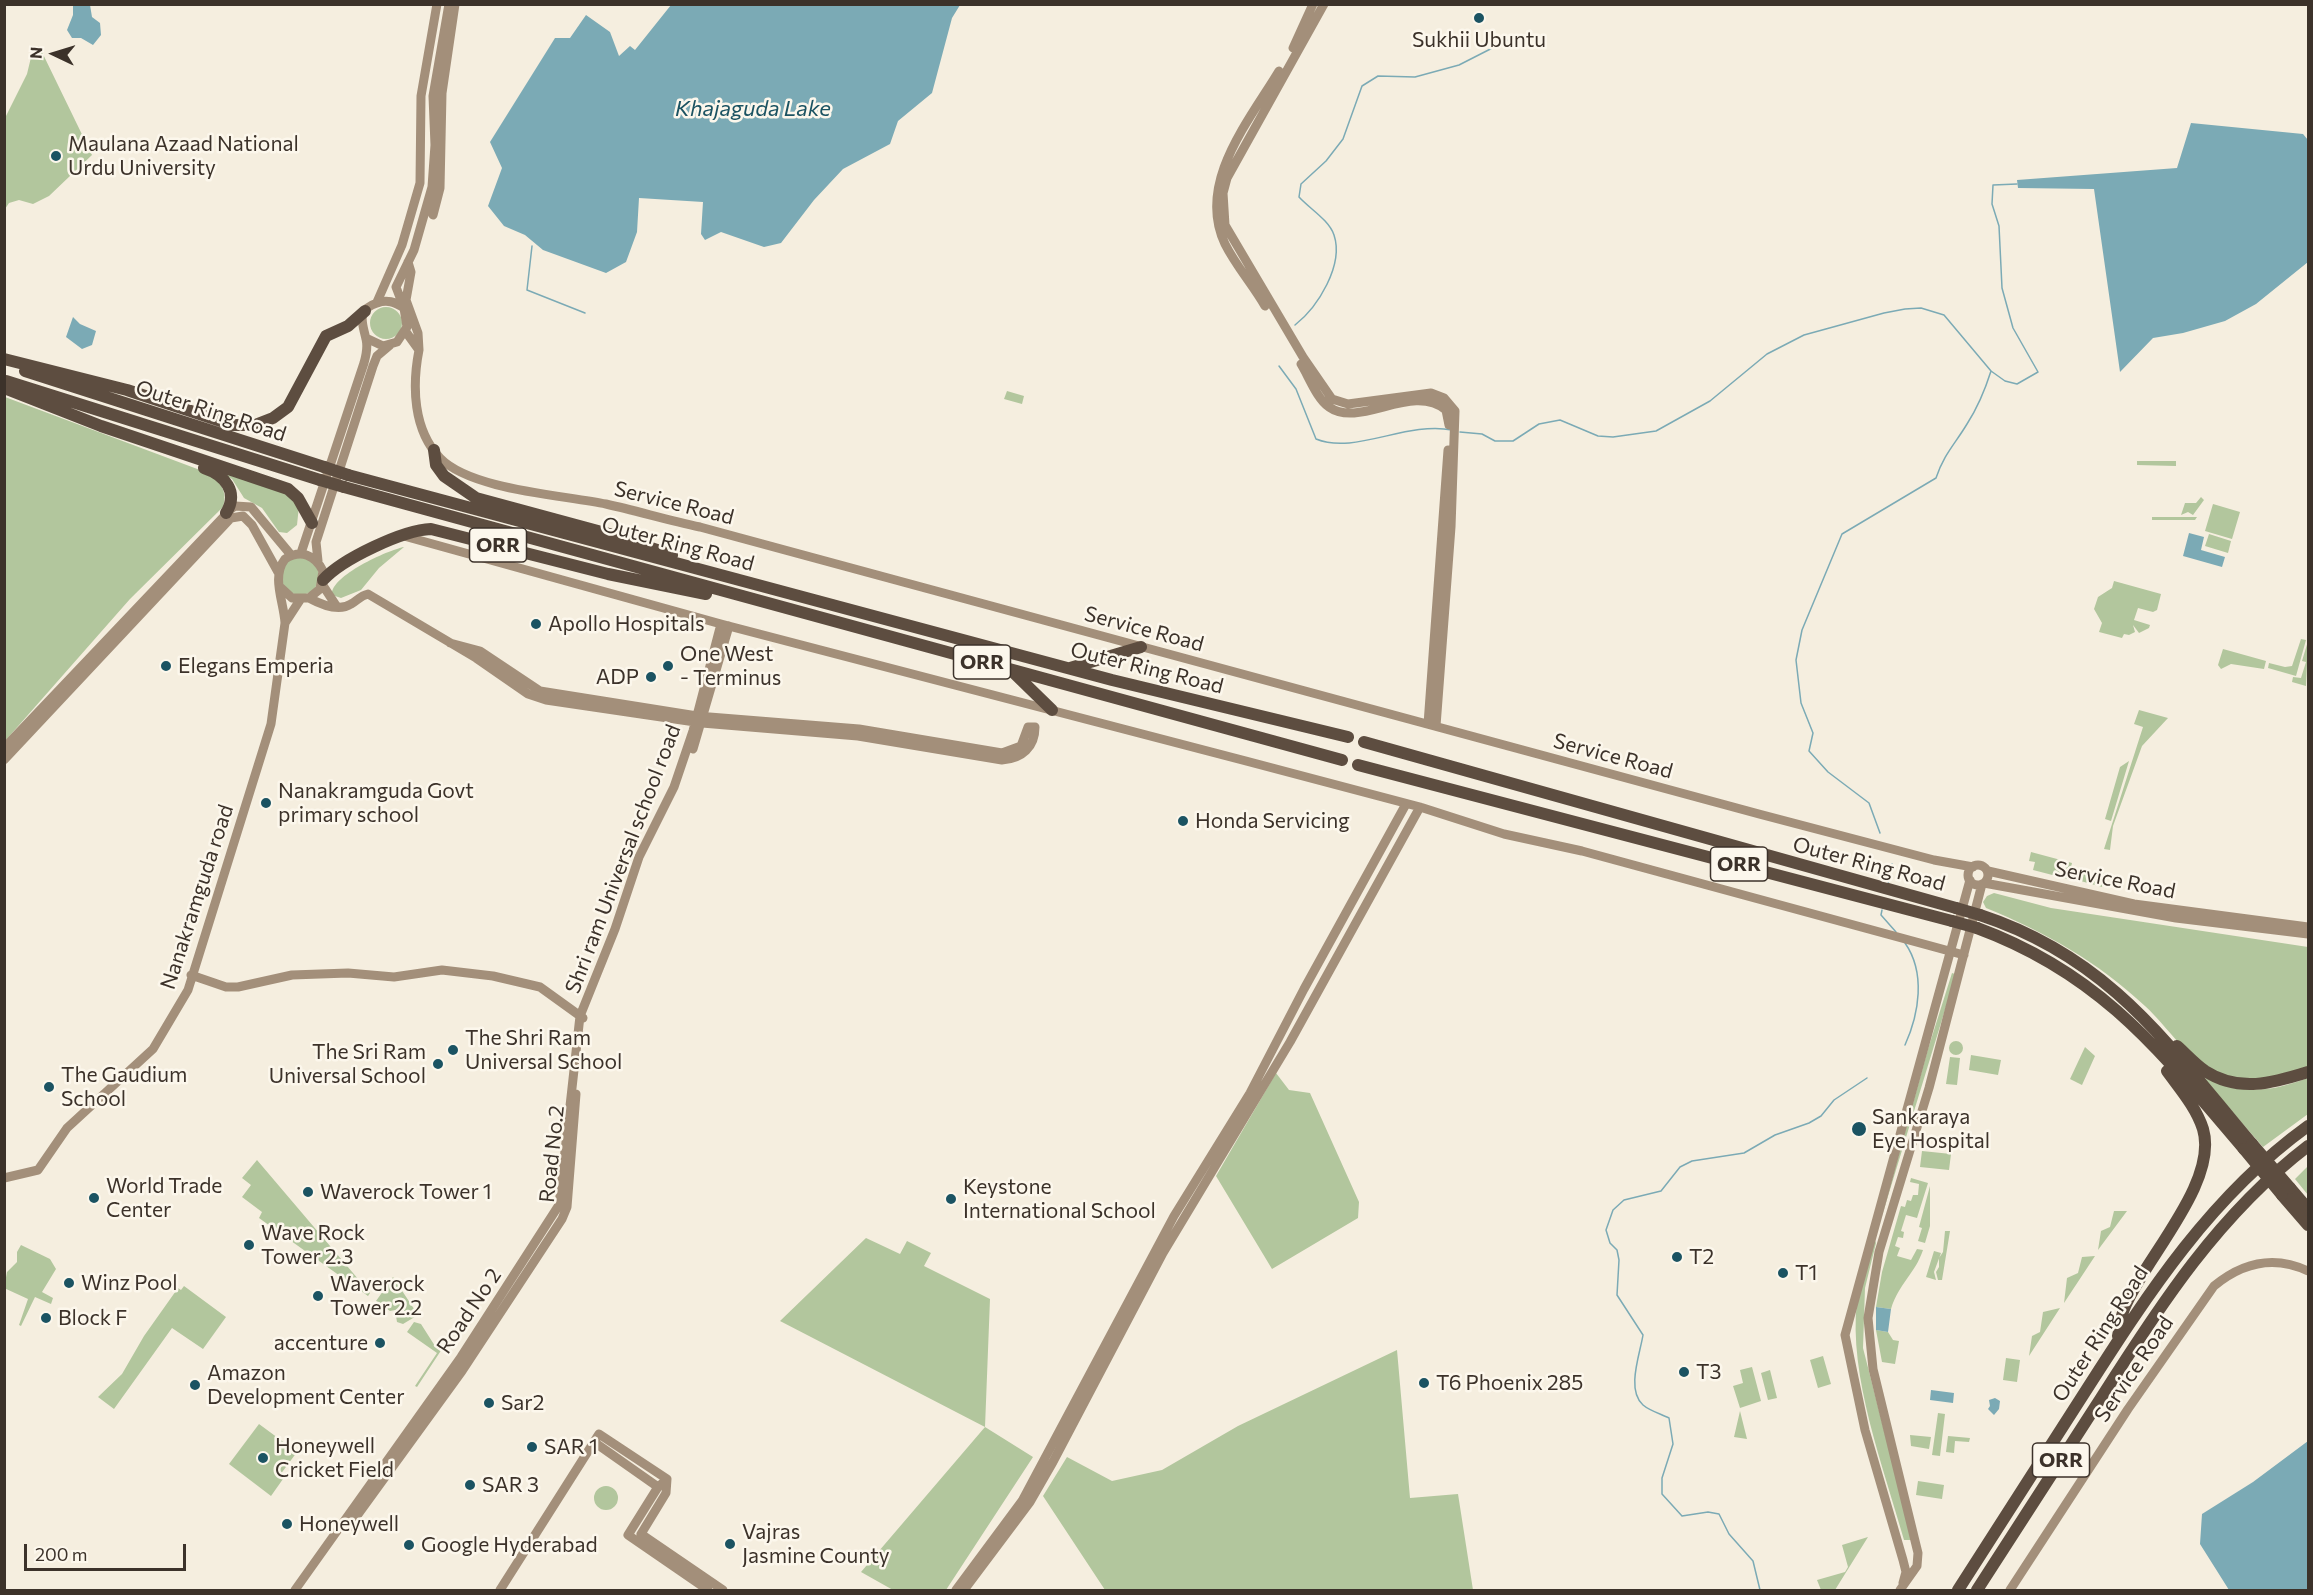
<!DOCTYPE html>
<html>
<head>
<meta charset="utf-8">
<style>
	body { margin:0 }
	#map { position:relative; width:2313px; height:1595px; overflow:hidden; background:#f5eedf; font-family:Commissioner,sans-serif }
	canvas { display:block }
	.frame { position:absolute; inset:0; border:6px solid #3c322a; pointer-events:none }
	.north { position:absolute; left:24px; top:24px; width:60px; height:60px; -webkit-text-stroke:4px #fcf7ec; paint-order:stroke; rotate:274deg; font-size:16px; font-weight:700; line-height:24px; text-align:center; color:#3c322a }
	.north::after { content:''; display:block; margin:auto; width:21px; height:27px; background:#3c322a; clip-path:polygon(50% 0,100% 100%,50% 72%,0 100%) }
	.scale { position:absolute; left:24px; top:1544px; width:162px; height:27px; box-sizing:border-box; border:3px solid #3c322a; border-top:0; padding-left:8px; font-size:18px; line-height:21px; white-space:nowrap; color:#3c322a; -webkit-text-stroke:4px #fcf7ec; paint-order:stroke }
</style>
</head>
<body>
<div id="map">
<canvas width="2313" height="1595"></canvas>
<div class="frame"></div>
<div class="north">N</div>
<div class="scale">200 m</div>
</div>
<script>
const ctx = document.querySelector('canvas').getContext('2d');
ctx.lineJoin = 'round';
function fill(path, color) {
  ctx.fillStyle = color;
  ctx.fill(path, 'evenodd');
}
function stroke(path, color, width, dash) {
  ctx.strokeStyle = color;
  ctx.lineWidth = width;
  ctx.lineCap = dash ? 'butt' : 'round';
  ctx.setLineDash(dash || []);
  ctx.stroke(path);
}
function label(font, color, halo, rows, align = 'center') {
  ctx.font = font + ' Commissioner,sans-serif';
  ctx.lineWidth = 5;
  ctx.setLineDash([]);
  ctx.textBaseline = 'middle';
  ctx.strokeStyle = halo;
  ctx.fillStyle = color;
  for (const [text, x, y, turn = 0] of rows) {
    ctx.save();
    ctx.translate(x, y);
    ctx.rotate((+turn || 0) * Math.PI / 180);
    ctx.textAlign = isNaN(turn) ? turn : align;
    if (halo) ctx.strokeText(text, 0, 0);
    ctx.fillText(text, 0, 0);
    ctx.restore();
  }
}
fill(new Path2D(`
	M39 46 92 155 49 196 33 204 19 200 9 203 5 209V118L27 74 33 49Z
	M370 323a16 16 0 1 1 32 0a16 16 0 1 1-32 0Z
	M1007 391 1024 396 1022 404 1004 399Z
	M5 397 208 473C220 481 228 491 223 507L130 599 5 741Z
	M2137 461H2176V466L2137 465Z
	M215 468 281 488 299 506 297 525 287 533 279 532 262 508 244 498 232 479Z
	M2201 497 2204 500 2193 515 2188 512 2181 515 2185 503H2196Z
	M2213 504 2240 512 2232 539 2205 531Z
	M2152 517H2197L2195 520H2152Z
	M2209 534 2231 541 2228 553 2205 546Z
	M404 547 379 568 361 590 341 598 332 595C330 576 388 550 404 547Z
	M281 576a19 19 0 1 1 38 0a19 19 0 1 1-38 0Z
	M2114 581 2161 594 2157 610 2153 612 2138 608 2134 620 2150 625 2149 628 2139 633 2133 625 2135 632 2129 635 2124 634 2122 638 2099 632 2102 623 2094 609 2098 597 2112 588Z
	M2301 639 2306 640 2296 676 2268 668 2269 663 2285 667 2292 666Z
	M2308 641 2306 686 2292 682 2293 677 2301 678 2306 662 2302 661Z
	M2223 649 2266 661 2264 669 2231 664 2221 669 2218 665Z
	M2139 710 2168 718 2142 746 2113 826 2110 850 2104 849 2143 727 2134 724Z
	M2129 761 2111 821 2105 819 2120 767Z
	M2031 852 2072 863 2068 879 2033 870 2035 862 2029 861Z
	M2072 870 2094 877 2096 872 2105 874 2102 887 2070 878Z
	M1994 893 2051 908 2308 947V1068C2278 1075 2249 1086 2219 1074 2189 1062 2168 1027 2145 1006 2098 962 2045 932 1986 908L1983 902 1987 896Z
	M1952 973 1955 974 1952 987 1881 1219 1928 1049Z
	M1949 1048a7 7 0 1 1 14 0a7 7 0 1 1-14 0Z
	M2085 1047 2095 1056 2082 1085 2070 1079Z
	M1971 1055 2001 1060 1998 1075 1969 1070Z
	M1950 1057 1960 1058 1957 1085 1946 1084Z
	M1276 1073 1289 1090 1310 1093 1359 1202 1358 1218 1272 1269 1216 1176Z
	M2202 1077C2246 1093 2264 1094 2308 1078V1114L2263 1147Z
	M1922 1151 1951 1154 1949 1170 1920 1167Z
	M257 1160 370 1293 368 1296 259 1218 262 1212 242 1197 251 1185 242 1178Z
	M2308 1166V1195L2295 1179Z
	M1911 1178 1928 1183 1917 1218 1906 1215 1901 1231 1904 1232 1903 1238 1898 1237 1895 1246 1900 1248 1897 1256 1911 1260 1917 1249 1923 1250C1915 1274 1899 1283 1891 1309L1876 1307 1882 1272 1901 1206 1905 1207 1907 1200 1911 1201 1913 1195H1918L1919 1184 1910 1182Z
	M1930 1186V1226L1925 1243 1918 1241 1922 1228 1919 1227Z
	M2114 1211H2127L2098 1250 2101 1231 2110 1227Z
	M1945 1231H1950L1942 1280H1938L1936 1272 1939 1267V1258L1943 1252Z
	M866 1238 900 1254 907 1241 931 1253 924 1266 990 1299 985 1427 1033 1457 946 1590H893L861 1572 985 1427 780 1321Z
	M1874 1238 1876 1243 1865 1288 1863 1348 1912 1540H1904C1884 1468 1848 1376 1857 1301 1860 1280 1869 1259 1874 1238Z
	M21 1245 50 1259 56 1269 42 1292 53 1298 51 1304 35 1297 21 1326 19 1325 28 1299 4 1288 7 1272 17 1262V1252Z
	M1934 1251 1941 1253 1934 1272 1936 1280 1926 1277Z
	M2095 1256 2064 1303 2067 1278 2078 1273 2082 1257Z
	M393 1277 418 1315 403 1324 397 1322 395 1310 390 1311 376 1301Z
	M184 1286 226 1317 203 1349 172 1328 114 1409 98 1397 122 1374 144 1336 178 1288 181 1290Z
	M2060 1308 2029 1356 2032 1336 2040 1332 2043 1312Z
	M414 1322 421 1324 435 1346 438 1343 442 1349 417 1387 415 1386 437 1353 407 1332Z
	M1876 1330 1888 1332 1893 1340 1899 1341 1895 1364 1882 1362Z
	M1397 1350 1410 1498 1458 1494 1473 1590H1105L1043 1496 1067 1457 1112 1481 1162 1470 1238 1426Z
	M1823 1356 1831 1384 1818 1388 1810 1360Z
	M2006 1358 2020 1360 2017 1382 2003 1380Z
	M1752 1367 1761 1401 1740 1408 1733 1386 1743 1383 1740 1370Z
	M1770 1370 1777 1398 1768 1400 1761 1373Z
	M1740 1411 1747 1439 1734 1437Z
	M1938 1413 1945 1414 1940 1456 1932 1455Z
	M259 1424 297 1452 280 1475 283 1479 271 1496 229 1464Z
	M1910 1435 1931 1437 1929 1449 1911 1446Z
	M1948 1436 1970 1438 1969 1442 1955 1441 1954 1453 1946 1452Z
	M1918 1481 1944 1485 1942 1499 1916 1495Z
	M594 1498a12 12 0 1 1 24 0a12 12 0 1 1-24 0Z
	M1868 1537 1835 1590H1821L1817 1580 1845 1572 1848 1567 1842 1545Z`), '#b2c69d');
fill(new Path2D(`
	M73 5H90L92 17 100 23 101 35 93 45 81 38H72L67 30 73 15Z
	M671 5V4L960 5 952 18 932 93 898 121 890 144 843 169 814 200 781 243 764 247 721 232 705 240 701 234 703 202 639 198 637 232 626 262 606 273 543 250 525 235 504 226 488 206 502 168 490 142 555 38H570L586 15 610 32 619 56 630 46 635 50Z
	M2191 123 2303 134 2308 140V262L2256 304 2225 321 2183 333 2153 338 2120 372 2094 189 2018 188 2017 180 2177 168Z
	M73 317 80 324 96 331 92 345 82 349 66 337Z
	M2189 533 2204 537 2201 550 2225 557 2222 567 2183 556Z
	M1876 1307 1891 1309 1888 1332 1876 1330Z
	M1931 1390 1954 1393 1953 1403 1930 1400Z
	M1995 1398 2000 1401 1999 1409 1994 1415 1988 1409 1990 1406 1989 1400Z
	M2308 1441V1590H2229L2200 1544 2202 1514 2253 1482Z`), '#7baab5');
stroke(new Path2D(`
	M532 246 527 290 585 313
	M1295 325C1318 307 1344 265 1334 235 1329 220 1310 209 1299 197L1301 184 1326 161 1343 139 1362 86 1378 76 1415 77 1459 65 1512 38
	M1279 366 1296 389 1316 439C1355 455 1406 421 1452 430
	M1460 432 1482 434 1495 441H1513L1539 424 1560 420 1598 436 1613 437 1656 431 1710 401 1767 354 1804 335 1884 313 1905 309 1921 308 1944 315 1991 371 2005 381 2017 384 2038 372 2013 328 2002 288 1999 226 1992 204 1993 185 2017 184
	M1880 833 1869 803 1828 772 1809 751 1813 733 1801 703 1796 660 1802 630 1842 534 1936 478C1944 454 1955 444 1967 424 1978 407 1985 390 1991 371
	M1888 884 1892 864
	M1882 910 1881 915 1896 932
	M1905 943C1926 973 1919 1014 1905 1045
	M1760 1590 1753 1561 1729 1534 1719 1514 1708 1512 1682 1516 1662 1494V1478L1673 1444 1669 1418C1661 1414 1650 1411 1643 1405 1626 1390 1640 1354 1643 1335L1617 1295 1619 1260 1617 1250 1610 1243 1606 1230 1613 1210 1624 1200 1661 1191 1680 1167 1692 1161 1744 1153 1775 1135 1809 1123 1821 1116 1834 1100 1867 1078`), '#7baab5', 1.5);
stroke(new Path2D(`
	M1324 4 1227 178 1223 193 1225 225 1303 357 1332 399 1348 404 1431 393 1444 398 1455 411 1451 527 1436 726
	M1293 48 1313 4
	M433 215 440 188 442 93 455 4
	M408 262 411 272 406 300 418 333 419 350
	M377 302 402 245 420 183 421 96 437 4
	M1265 306C1253 285 1236 266 1225 244 1196 183 1249 121 1279 71
	M404 308 396 287 414 250 432 187 435 145 433 96 449 4
	M406 332 419 350C412 386 413 430 440 458 471 490 563 495 606 504 637 511 668 520 700 527L1759 814 1934 860 1973 867
	M1301 364C1309 377 1317 399 1329 407 1360 429 1412 382 1446 410L1449 425
	M404 536 721 624 1246 761 1420 807 1504 834 1582 851 1964 955
	M301 553 364 363C366 356 368 347 366 339 363 324 355 310 377 303 387 299 395 302 404 308L407 327 397 342 383 346 366 338
	M318 561 316 542 373 366 377 356 390 345
	M322 584 337 607
	M309 598C320 604 339 612 351 604 358 600 360 596 368 594L476 658 528 694 546 700 702 723 858 736 1002 760C1022 759 1035 747 1035 727H1028L1021 746 1002 753 859 729 697 716 540 691 480 651 450 643
	M285 623 300 600
	M1428 724 1448 450
	M4 748 231 509 235 506 251 507 291 555
	M693 749 729 626
	M4 760 231 518 243 516 252 525 278 572
	M1968 875a10 10 0 1 1 20 0a10 10 0 1 1-20 0Z
	M1988 871 2134 904 2308 927
	M1984 883 2176 918 2308 934
	M191 975 226 987H238L292 975 348 973 394 977 442 970 493 976 540 987 583 1018
	M4 1178 38 1170 67 1128 153 1049 188 990 271 724 285 623C284 602 271 577 285 559 301 549 315 555 323 571L320 589 309 598H292L279 586
	M594 1442 658 1487
	M667 1479 658 1487 628 1535 708 1590
	M667 1479 666 1493 641 1534 723 1590
	M348 1528 462 1371 562 1219 567 1207 576 1094
	M1903 1583 1906 1572 1903 1560 1865 1430 1845 1335 1970 880
	M295 1590 461 1357 559 1205 580 1016 615 929 639 857 674 787 693 731 721 624
	M500 1590 599 1434 667 1479
	M956 1590 1022 1501 1174 1216 1250 1093 1304 989 1406 804
	M964 1590 1030 1502 1053 1462 1163 1253 1290 1042 1420 807
	M1900 1590 1917 1566 1918 1553 1873 1369 1868 1318 1879 1252 1929 1088 1982 884
	M2010 1590 2128 1409 2214 1286C2242 1263 2274 1255 2308 1271`), '#a38f7a', 9);
stroke(new Path2D(`
	M4 359 127 390 233 425H255L273 418 288 407 326 336 348 326 365 311
	M25 371 324 467
	M6 381 320 480
	M4 388 101 426 288 489 298 498 312 523
	M434 450 436 465 444 476 476 498 609 534 672 555
	M204 468C225 475 239 492 226 513
	M348 475 1112 680 1348 737
	M344 487 1342 760
	M323 580C342 559 403 530 431 529L608 574 706 594
	M1070 668 1141 647
	M1014 673 1052 710
	M1364 742 1956 908
	M1358 765 1952 921
	M1980 915C2111 958 2168 1045 2252 1144
	M1977 928C2102 974 2161 1052 2244 1149
	M2177 1046C2186 1054 2195 1064 2205 1071 2239 1093 2273 1083 2308 1072
	M2290 1188 2308 1209
	M2282 1195 2308 1225
	M2118 1336C2120 1327 2121 1317 2124 1309 2143 1260 2219 1183 2203 1129 2196 1107 2180 1089 2167 1071
	M1958 1590C2000 1524 2043 1458 2085 1392 2149 1292 2211 1196 2308 1126
	M1977 1590C2018 1526 2060 1462 2101 1398 2160 1305 2219 1214 2308 1146`), '#5d4d40', 12);
stroke(new Path2D(`
	M324 467 348 475
	M320 480 344 487
	M1956 908 1980 915
	M1952 921 1977 928
	M2252 1144 2290 1188
	M2244 1149 2282 1195`), '#5d4d40', 12);
for (const [x, y, r, color] of [
	[1479,18,6,"#1b5362"],
	[56,156,6,"#1b5362"],
	[536,624,6,"#1b5362"],
	[166,666,6,"#1b5362"],
	[668,666,6,"#1b5362"],
	[651,677,6,"#1b5362"],
	[266,803,6,"#1b5362"],
	[1183,821,6,"#1b5362"],
	[453,1050,6,"#1b5362"],
	[438,1064,6,"#1b5362"],
	[49,1087,6,"#1b5362"],
	[1859,1129,8,"#1b5362"],
	[308,1192,6,"#1b5362"],
	[94,1198,6,"#1b5362"],
	[951,1199,6,"#1b5362"],
	[249,1245,6,"#1b5362"],
	[1677,1257,6,"#1b5362"],
	[1783,1273,6,"#1b5362"],
	[69,1283,6,"#1b5362"],
	[318,1296,6,"#1b5362"],
	[46,1318,6,"#1b5362"],
	[380,1343,6,"#1b5362"],
	[1684,1372,6,"#1b5362"],
	[1424,1383,6,"#1b5362"],
	[195,1385,6,"#1b5362"],
	[489,1403,6,"#1b5362"],
	[532,1447,6,"#1b5362"],
	[263,1458,6,"#1b5362"],
	[470,1485,6,"#1b5362"],
	[287,1524,6,"#1b5362"],
	[730,1544,6,"#1b5362"],
	[409,1545,6,"#1b5362"]
]) {
  const dot = new Path2D();
  dot.arc(x, y, r, 0, 2 * Math.PI);
  ctx.fillStyle = color;
  ctx.fill(dot);
  stroke(dot, '#fcf7ec', 2);
}
for (const [x, y, w] of [
	[498,545,57],
	[982,662,57],
	[1739,864,57],
	[2061,1460,57]
]) {
  const box = new Path2D();
  box.roundRect(x - w / 2, y - 17, w, 34, 4.5);
  ctx.fillStyle = '#fcf7ec';
  ctx.fill(box);
  stroke(box, '#3c322a', 1.5);
}
label('bold 20px', '#3c322a', null, [
	["ORR",498,545],
	["ORR",982,662],
	["ORR",1739,864],
	["ORR",2061,1460]
]);
label('21px', '#3c322a', '#fcf7ec', [
	["Sukhii Ubuntu",1479,40,"center"],
	["Maulana Azaad National",68,144],
	["Urdu University",68,168],
	["Apollo Hospitals",548,624],
	["One West",680,654],
	["- Terminus",680,678],
	["Elegans Emperia",178,666],
	["ADP",639,677,"right"],
	["Nanakramguda Govt",278,791],
	["primary school",278,815],
	["Honda Servicing",1195,821],
	["The Shri Ram",465,1038],
	["Universal School",465,1062],
	["The Sri Ram",426,1052,"right"],
	["Universal School",426,1076,"right"],
	["The Gaudium",61,1075],
	["School",61,1099],
	["Sankaraya",1872,1117],
	["Eye Hospital",1872,1141],
	["World Trade",106,1186],
	["Center",106,1210],
	["Keystone",963,1187],
	["International School",963,1211],
	["Waverock Tower 1",320,1192],
	["Wave Rock",261,1233],
	["Tower 2.3",261,1257],
	["T2",1689,1257],
	["T1",1795,1273],
	["Winz Pool",81,1283],
	["Waverock",330,1284],
	["Tower 2.2",330,1308],
	["Block F",58,1318],
	["accenture",368,1343,"right"],
	["T3",1696,1372],
	["Amazon",207,1373],
	["Development Center",207,1397],
	["T6 Phoenix 285",1436,1383],
	["Sar2",501,1403],
	["Honeywell",275,1446],
	["Cricket Field",275,1470],
	["SAR 1",544,1447],
	["SAR 3",482,1485],
	["Honeywell",299,1524],
	["Vajras",742,1532],
	["Jasmine County",742,1556],
	["Google Hyderabad",421,1545]
], 'left');
label('21px', '#3c322a', '#fcf7ec', [
	["Outer Ring Road",211,411,18],
	["Service Road",674,503,14],
	["Outer Ring Road",678,544,15],
	["Service Road",1144,629,15],
	["Outer Ring Road",1147,668,14],
	["Service Road",1613,756,15],
	["Shri ram Universal school road",623,859,-69],
	["Outer Ring Road",1869,864,15],
	["Service Road",2115,880,11],
	["Nanakramguda road",197,897,-72],
	["Road No.2",552,1154,-84],
	["Road No 2",469,1311,-56],
	["Outer Ring Road",2100,1334,-57],
	["Service Road",2134,1369,-56]
]);
label('italic 22px', '#1b5362', '#fcf7ec', [
	["Khajaguda Lake",753,109]
]);
</script>
</body>
</html>
